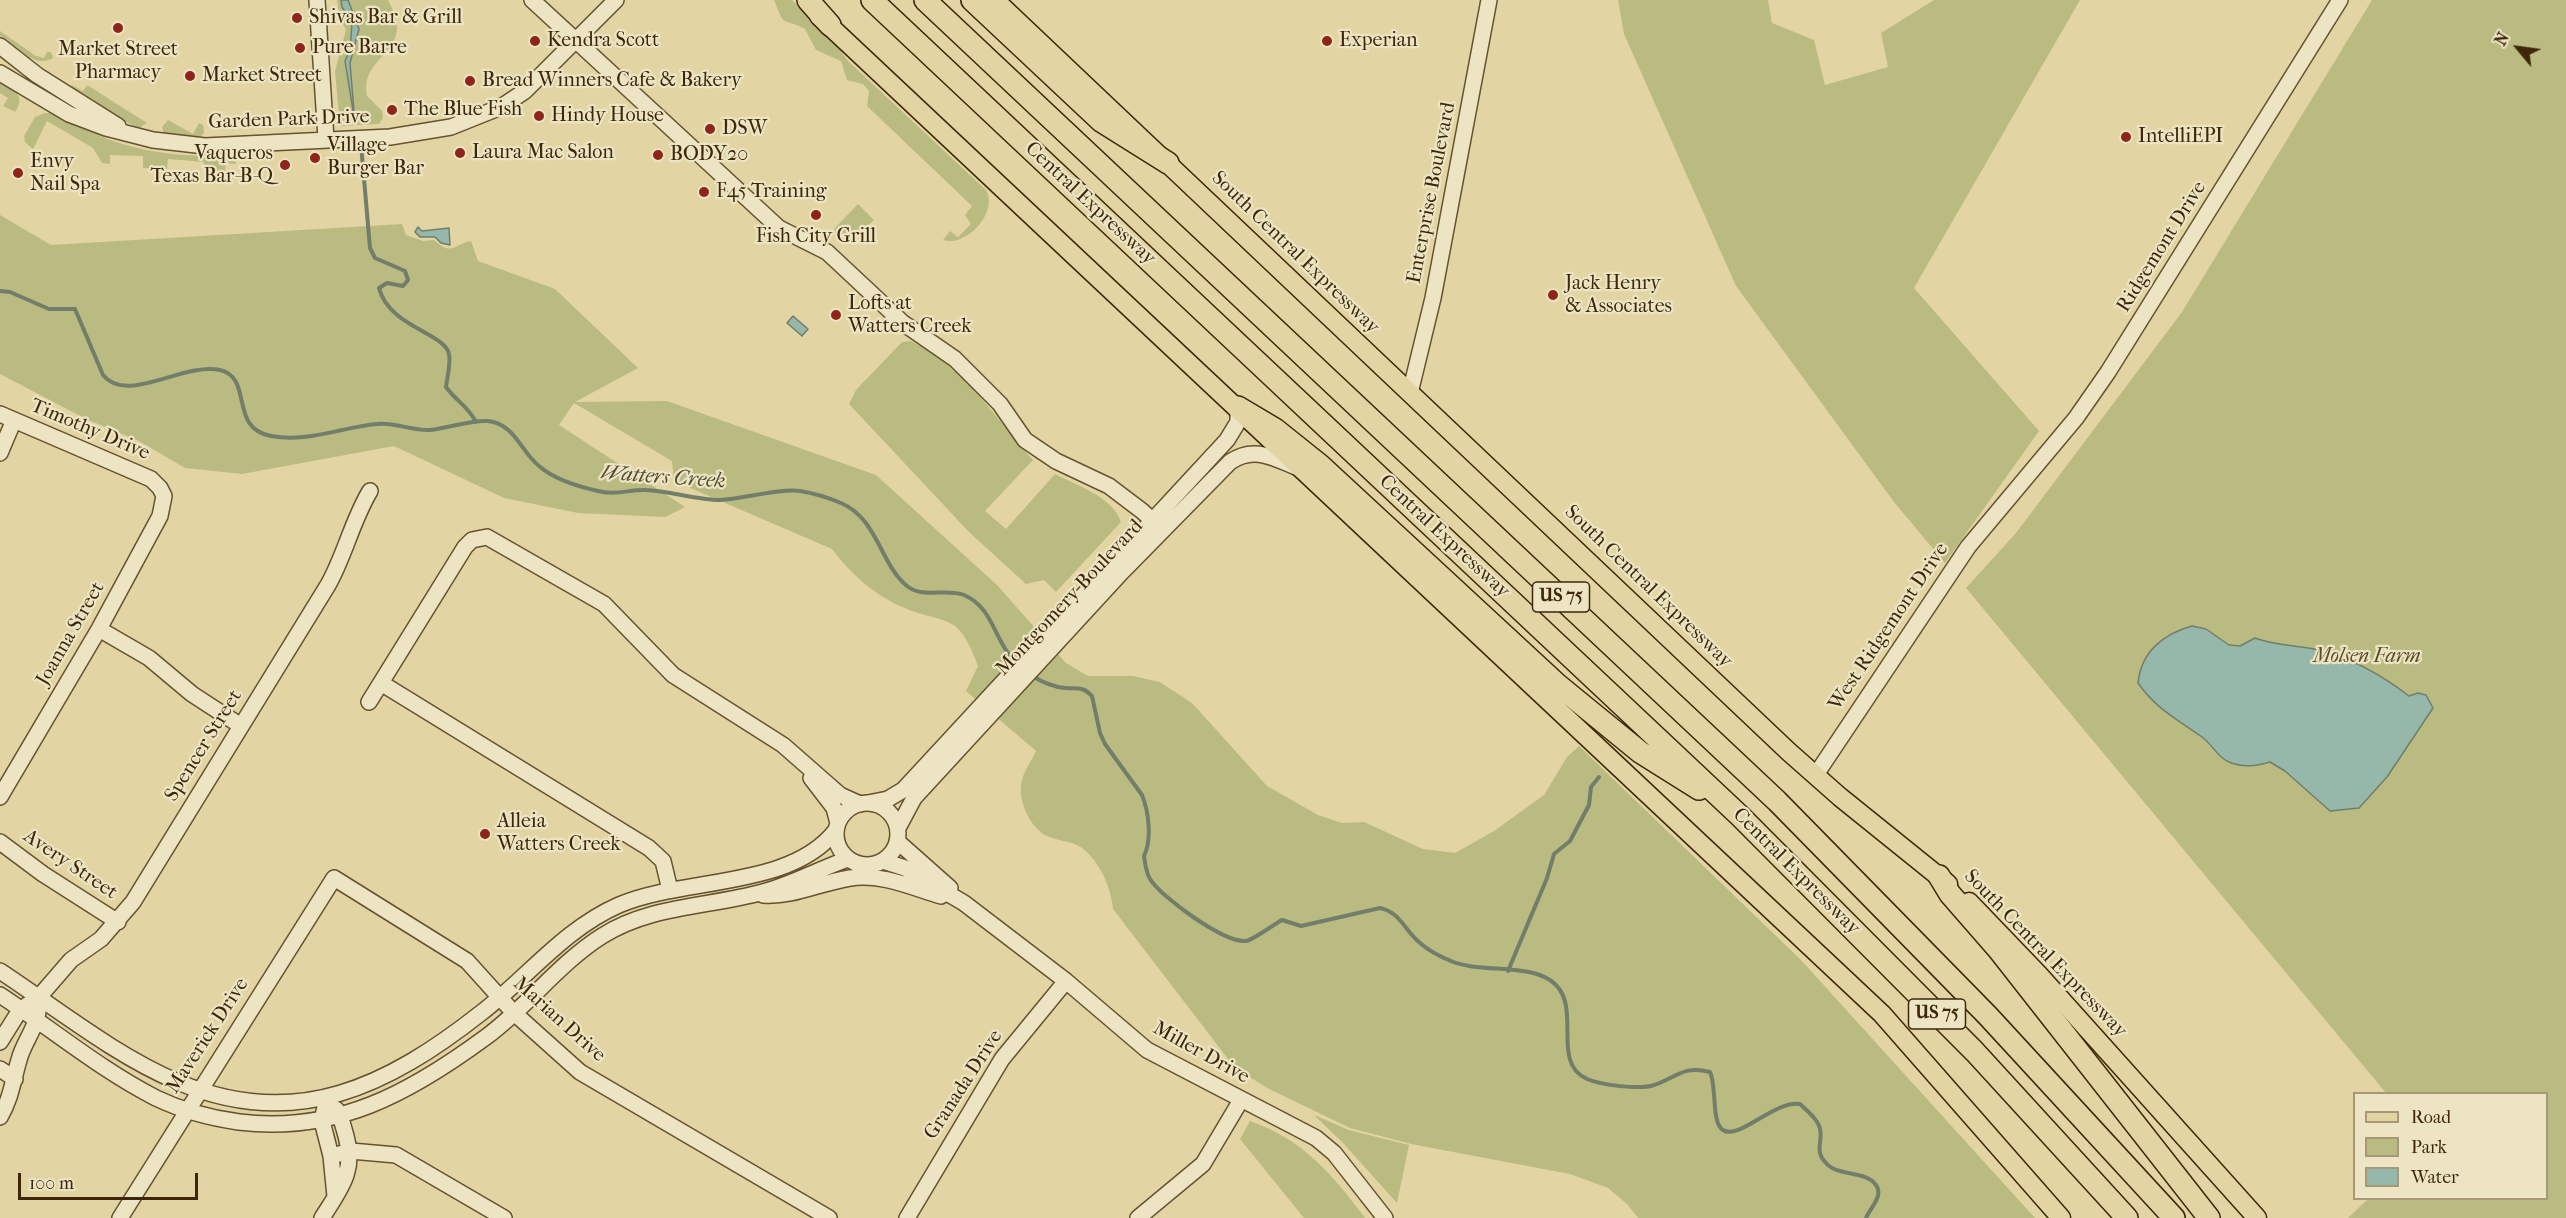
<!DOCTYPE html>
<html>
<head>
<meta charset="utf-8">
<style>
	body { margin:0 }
	#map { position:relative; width:2566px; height:1218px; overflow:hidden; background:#e2d5a3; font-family:"IM FELL French Canon",serif }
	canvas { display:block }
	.legend { position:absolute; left:2353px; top:1092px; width:195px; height:108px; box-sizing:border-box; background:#ece4c3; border:2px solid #a69878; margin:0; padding:8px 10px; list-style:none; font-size:18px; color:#3d2708 }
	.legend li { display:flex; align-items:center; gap:12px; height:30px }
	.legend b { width:30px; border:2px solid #a69878 }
	.north { position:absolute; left:2488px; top:18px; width:60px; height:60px; -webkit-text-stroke:4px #ece4c3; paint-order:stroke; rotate:299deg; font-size:16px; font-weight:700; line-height:24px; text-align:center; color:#3d2708 }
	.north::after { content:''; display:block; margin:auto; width:21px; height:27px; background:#3d2708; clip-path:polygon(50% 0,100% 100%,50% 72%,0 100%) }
	.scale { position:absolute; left:18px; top:1173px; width:180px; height:27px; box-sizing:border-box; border:3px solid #3d2708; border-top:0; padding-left:8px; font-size:18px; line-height:21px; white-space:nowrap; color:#3d2708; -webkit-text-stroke:4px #ece4c3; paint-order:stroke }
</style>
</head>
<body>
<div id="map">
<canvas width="2566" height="1218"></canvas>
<ul class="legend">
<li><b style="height:8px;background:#e2d5a3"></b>Road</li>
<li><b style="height:16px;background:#babb81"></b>Park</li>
<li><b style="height:16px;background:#95b8ab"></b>Water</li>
</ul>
<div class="north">N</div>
<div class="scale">100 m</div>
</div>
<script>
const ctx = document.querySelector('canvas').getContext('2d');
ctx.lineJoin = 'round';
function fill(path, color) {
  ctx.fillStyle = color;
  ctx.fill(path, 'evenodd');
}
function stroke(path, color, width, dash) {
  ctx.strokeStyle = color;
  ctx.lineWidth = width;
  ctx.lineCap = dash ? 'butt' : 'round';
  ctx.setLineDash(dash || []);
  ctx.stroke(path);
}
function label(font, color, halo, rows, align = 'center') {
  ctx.font = font + ' "IM FELL French Canon",serif';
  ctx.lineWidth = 4.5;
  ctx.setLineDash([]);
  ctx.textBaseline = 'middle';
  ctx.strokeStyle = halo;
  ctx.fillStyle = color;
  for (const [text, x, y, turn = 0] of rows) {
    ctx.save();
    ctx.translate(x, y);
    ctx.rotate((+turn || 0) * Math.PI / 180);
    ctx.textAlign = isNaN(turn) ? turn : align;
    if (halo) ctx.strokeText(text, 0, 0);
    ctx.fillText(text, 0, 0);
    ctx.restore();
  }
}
fill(new Path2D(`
	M337 0H388C419 55 359 52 367 96L382 111 383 118 379 124 340 126 335 71 346 30 340 19Z
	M774 0H792L828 34 848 61 986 190C999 212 966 248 943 240L950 231 958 237 971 224 965 215 972 206 867 106 869 91 863 84 847 80 841 61 816 50 805 29C780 16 786 30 774 0Z
	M1618 0H1768L1772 23 1814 40 1825 85 1888 67 1881 33 1934 0H2080L1914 288 2039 431 1945 563 1894 502 1736 286 1624 34Z
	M2372 0H2566V1218H2348L2368 1199 2546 1198V1094L2386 1093 1966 588 2016 533 2182 312Z
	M0 31 36 56 44 58 47 52H51L53 58C34 69 14 46 0 36Z
	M0 80C12 88 27 96 15 112L3 106 8 98 0 93Z
	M72 85 83 91 87 85 147 123 139 128 112 115 69 89Z
	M45 113H54C71 120 86 130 103 137 147 155 189 156 235 157L236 164 226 163 225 173 204 171V162L168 159 167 169 143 168V156L110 155V164L102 163 93 148 47 121 33 149 25 142 24 136 35 117Z
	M168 120 193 134 199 123 203 125 204 133 198 139 164 134 162 127Z
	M858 204 874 220 854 238 843 240 834 233 835 228Z
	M0 215 51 245 402 224 406 235 423 241 434 240C453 257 453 244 471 241L478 261 555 289 638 368 575 402 667 401 876 475 997 585 1066 663 1088 676H1133L1160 682 1192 703 1267 786 1318 815 1342 823 1364 822 1423 849 1455 853 1494 831 1544 795 1567 757 1579 746 1800 959 2035 1218H1638L1627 1204 1608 1188 1570 1174 1411 1144 1350 1128 1269 1089 1235 1068 1113 909C1111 887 1100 862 1082 848 1071 840 1054 841 1043 834 1028 823 1017 798 1022 780 1024 771 1032 760 1036 751L966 691 978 666C957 608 946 627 900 606 873 594 849 572 832 549L674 481 672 461 574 403 559 425 685 507 665 517 578 513 504 498 394 446 242 474 185 468 139 441 86 419 0 374Z
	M911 341C967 369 993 416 1033 460L985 511 1006 529 1055 474C1078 486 1113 497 1121 522L1056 592 1044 580 1026 584 969 532 849 404 856 390 902 342Z
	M1314 1115 1349 1130 1409 1145 1397 1203 1344 1144Z
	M1250 1121C1304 1140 1332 1174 1365 1218H1304L1240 1139Z`), '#babb81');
const water = new Path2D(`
	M341 0H348L359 29 350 63 355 123 345 61 350 50 352 23 342 7Z
	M418 227 422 231 449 228 450 245 441 243 435 237H420L415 232Z
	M793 316 808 329 802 336 787 323Z
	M2192 626 2206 629 2229 645 2240 646 2255 638C2276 646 2297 645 2319 650 2351 658 2383 676 2409 696L2418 693 2426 695 2433 708 2387 777 2359 808 2330 811 2285 771 2270 762C2256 766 2244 768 2229 762 2217 757 2213 745 2202 737 2177 719 2157 710 2138 683 2141 652 2163 634 2192 626Z`);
fill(water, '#95b8ab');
stroke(water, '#727e6a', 1.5);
stroke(new Path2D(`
	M361 144 370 248 375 258 405 271 408 280 403 286 387 283 379 288C389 327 445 333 449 354 451 363 447 378 446 387 456 401 467 405 476 422
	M0 291 10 292 49 309H75L103 375C127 405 183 362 220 370 254 378 228 428 271 436 307 443 342 427 377 424 395 422 412 431 430 430 449 428 469 420 488 421 515 424 521 452 539 466 555 480 583 488 603 492 619 495 631 489 646 490 670 491 697 500 720 500 743 499 779 488 800 491 813 493 829 498 841 503 878 519 880 564 907 586 923 599 946 588 964 595 994 608 994 641 1015 662
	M1032 676C1042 682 1053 687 1065 688 1077 689 1083 686 1092 696L1100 733 1105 744 1142 795C1149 812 1152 840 1144 856 1145 863 1146 872 1150 879 1161 897 1224 943 1246 941 1253 940 1273 925 1282 920L1301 926 1380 908C1400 912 1405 931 1420 943 1428 950 1441 957 1451 961 1481 974 1534 962 1556 985 1581 1010 1551 1063 1587 1079 1601 1085 1640 1090 1654 1085 1677 1077 1684 1065 1710 1072 1717 1086 1711 1123 1723 1130 1739 1141 1774 1100 1800 1104 1807 1111 1818 1119 1820 1129 1823 1142 1814 1151 1826 1163 1838 1177 1866 1170 1876 1185 1884 1196 1870 1208 1866 1218
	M1508 971 1547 878 1554 854 1570 841 1589 805 1591 787 1599 777`), '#727e6a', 4);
const minor = new Path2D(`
	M317 0 326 139
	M532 0 779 228 827 252 903 323 955 359 1000 404 1025 440 1056 461 1109 486 1142 511 1163 530
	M0 46 37 75 118 126
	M0 73 69 114 106 128 153 140 205 146 390 137 451 127 501 107 525 91 616 0
	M1410 393 1433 298 1489 0
	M0 414 151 479 160 488 164 496 160 516 99 629 0 797
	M0 453 14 420
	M99 629 149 658 192 694 241 726
	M381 683 649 848 663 861 670 890
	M369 702 465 547 472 540 487 537 604 604 673 675 783 745 840 795 860 804
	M1815 776 1968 547 2076 418 2108 372 2340 0
	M811 778 834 808 838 823
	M868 803 888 799 903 790 1227 440 1238 422V407
	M836 834a31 31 0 1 1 62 0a31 31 0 1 1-62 0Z
	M898 828 914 798 1121 573 1230 462C1253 446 1272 457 1296 467
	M897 841 950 888
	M0 842 43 874 118 922
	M883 861 905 868 964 903 1066 981 1147 1050 1316 1138 1334 1153 1385 1218
	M763 895C794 897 819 883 850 878 881 873 911 887 941 896
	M0 971C56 1008 116 1056 178 1082 296 1132 388 1086 481 1013 528 977 564 929 619 905 684 877 791 889 836 830
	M0 995C52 1029 101 1070 156 1098 183 1111 210 1118 239 1122 336 1134 410 1093 486 1037 527 1007 558 964 602 936 651 905 709 907 763 892 793 884 819 869 848 859
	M0 1042 20 1010 39 997 71 960 101 939 133 902 328 585C345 555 352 521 370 491
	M0 1069 15 1079
	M327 1097 322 1121 331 1156 335 1196
	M0 1117C11 1099 13 1080 19 1060 23 1043 36 1029 38 1012
	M331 1156 351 1151 396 1155 504 1218
	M120 1218 334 878 467 961 513 1012 580 1072 829 1218
	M322 1218C340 1189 356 1171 346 1136 343 1126 342 1118 336 1109
	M907 1218 1002 1059 1066 981
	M1138 1218 1203 1164 1241 1100`);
const major = new Path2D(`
	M995 0 1789 752 1840 797 1948 884
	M819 16 1882 1014 2061 1218
	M1969 902 2039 975 2257 1218`);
const highway = new Path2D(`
	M808 0 830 25
	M872 0 1740 816 1975 1052 2127 1218
	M925 0 1777 801 1988 1016 2174 1218
	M972 0 1101 121 1168 163
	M1238 407 1275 429 1320 465 1558 685 1640 752 1699 789
	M1939 876 1950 894 1998 949 2209 1218`);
stroke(minor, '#66522f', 18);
stroke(major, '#3d2708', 21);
stroke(highway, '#3d2708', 24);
stroke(minor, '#ece4c3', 15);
stroke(major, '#e2d5a3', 18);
stroke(highway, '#e2d5a3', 21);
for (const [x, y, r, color] of [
	[297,18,6,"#8f2418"],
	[118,28,6,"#8f2418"],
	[535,41,6,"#8f2418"],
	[1327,41,6,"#8f2418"],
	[300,48,6,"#8f2418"],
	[190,76,6,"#8f2418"],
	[470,81,6,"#8f2418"],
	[392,110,6,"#8f2418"],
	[539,116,6,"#8f2418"],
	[710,129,6,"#8f2418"],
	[2126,137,6,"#8f2418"],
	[460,153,6,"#8f2418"],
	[658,155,6,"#8f2418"],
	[315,158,6,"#8f2418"],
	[285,165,6,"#8f2418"],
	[18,173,6,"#8f2418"],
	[704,192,6,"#8f2418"],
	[816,215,6,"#8f2418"],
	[1553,295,6,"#8f2418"],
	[836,315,6,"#8f2418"],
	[485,834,6,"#8f2418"]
]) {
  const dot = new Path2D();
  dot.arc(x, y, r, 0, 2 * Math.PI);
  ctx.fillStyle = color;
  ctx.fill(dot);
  stroke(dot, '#ece4c3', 2);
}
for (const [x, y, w] of [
	[1561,597,57],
	[1937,1014,57]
]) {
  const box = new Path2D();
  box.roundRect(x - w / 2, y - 15, w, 30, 4.5);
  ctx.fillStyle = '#ece4c3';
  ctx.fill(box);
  stroke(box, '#3d2708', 1.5);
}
label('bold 18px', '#3d2708', null, [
	["US 75",1561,597],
	["US 75",1937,1014]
]);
label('20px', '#3d2708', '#ece4c3', [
	["Shivas Bar & Grill",309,18],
	["Kendra Scott",547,41],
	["Experian",1339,41],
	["Pure Barre",312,48],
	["Market Street",118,50,"center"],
	["Pharmacy",118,73,"center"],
	["Market Street",202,76],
	["Bread Winners Cafe & Bakery",482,81],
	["The Blue Fish",404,110],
	["Hindy House",551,116],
	["DSW",722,129],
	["IntelliEPI",2138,137],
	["Village",327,146],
	["Burger Bar",327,169],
	["Laura Mac Salon",472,153],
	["Vaqueros",273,154,"right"],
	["Texas Bar-B-Q",273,177,"right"],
	["BODY20",670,155],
	["Envy",30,162],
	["Nail Spa",30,185],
	["F45 Training",716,192],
	["Fish City Grill",816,237,"center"],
	["Jack Henry",1565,284],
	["& Associates",1565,307],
	["Lofts at",848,304],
	["Watters Creek",848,327],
	["Alleia",497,822],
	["Watters Creek",497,845]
], 'left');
label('20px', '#3d2708', '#ece4c3', [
	["Garden Park Drive",289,120,-2],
	["Enterprise Boulevard",1432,193,-79],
	["Central Expressway",1090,204,43],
	["Ridgemont Drive",2162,247,-58],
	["South Central Expressway",1295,253,44],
	["Timothy Drive",90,430,23],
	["Central Expressway",1444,537,43],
	["South Central Expressway",1648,587,44],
	["Montgomery Boulevard",1070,598,-47],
	["West Ridgemont Drive",1889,627,-56],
	["Joanna Street",71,634,-60],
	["Spencer Street",204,746,-58],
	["Avery Street",70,865,34],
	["Central Expressway",1796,872,45],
	["South Central Expressway",2045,954,46],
	["Marian Drive",559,1020,42],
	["Maverick Drive",208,1036,-57],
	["Miller Drive",1201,1053,29],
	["Granada Drive",964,1085,-57]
]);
label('italic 20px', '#5c4c26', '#ece4c3', [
	["Molsen Farm",2367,657]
]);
label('italic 21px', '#534b31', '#ece4c3', [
	["Watters Creek",663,478,4]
]);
</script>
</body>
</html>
